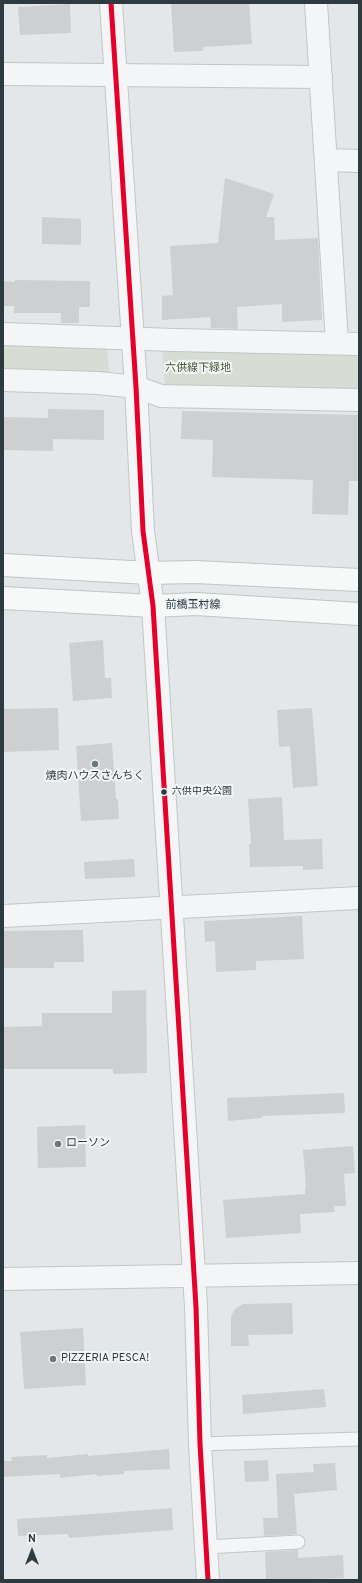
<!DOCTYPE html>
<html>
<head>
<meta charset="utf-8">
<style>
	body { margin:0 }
	#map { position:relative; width:362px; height:1583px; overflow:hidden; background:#e4e7e9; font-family:Overpass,sans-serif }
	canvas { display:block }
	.frame { position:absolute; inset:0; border:4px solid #2d3b41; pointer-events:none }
	.north { position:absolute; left:12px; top:1531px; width:40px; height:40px; -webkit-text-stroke:3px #f3f6f7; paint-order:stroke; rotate:0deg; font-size:11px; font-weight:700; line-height:16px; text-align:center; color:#2d3b41 }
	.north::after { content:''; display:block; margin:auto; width:14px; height:18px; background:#2d3b41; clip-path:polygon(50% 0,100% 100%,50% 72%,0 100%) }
</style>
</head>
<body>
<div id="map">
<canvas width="362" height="1583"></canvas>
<div class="frame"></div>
<div class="north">N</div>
</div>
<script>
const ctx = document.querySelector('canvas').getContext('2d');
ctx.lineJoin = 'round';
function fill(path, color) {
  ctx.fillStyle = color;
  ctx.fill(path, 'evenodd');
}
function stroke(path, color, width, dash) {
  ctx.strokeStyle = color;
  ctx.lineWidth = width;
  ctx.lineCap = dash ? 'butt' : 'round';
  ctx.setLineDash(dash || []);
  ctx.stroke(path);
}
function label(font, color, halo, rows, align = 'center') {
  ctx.font = font + ' Overpass,"Noto Sans JP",sans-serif';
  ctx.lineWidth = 4;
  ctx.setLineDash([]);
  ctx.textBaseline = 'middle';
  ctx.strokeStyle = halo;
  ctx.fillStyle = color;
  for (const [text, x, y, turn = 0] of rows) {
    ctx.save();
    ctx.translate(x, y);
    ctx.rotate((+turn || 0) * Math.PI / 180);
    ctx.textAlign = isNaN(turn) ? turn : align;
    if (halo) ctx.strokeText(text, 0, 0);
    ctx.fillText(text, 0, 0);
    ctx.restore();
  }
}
fill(new Path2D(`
	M3 345 107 348 109 373 3 371Z
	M162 350 359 355V391L165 386Z`), '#d7dcd5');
fill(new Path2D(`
	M171 3H249L252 44 203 47V51L174 52Z
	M70 4 71 33 20 35 18 7Z
	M225 178 274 194 266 217H274L275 240 318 238 322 320 282 322V304L237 307 238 329 211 328 210 317 162 320V296L173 295 170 246 218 243Z
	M42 217 81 219V245L42 244Z
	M15 280 90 281V307H79V323H61V313H14V306H3V281L15 282Z
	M48 409 104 410V440L53 439V451L3 450V417L48 418Z
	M182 411 359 415V481H349L348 515 312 514 313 480 212 477 213 440 181 439Z
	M103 640 105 678H111L112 698 73 701 69 643Z
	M58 708 59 750 3 752V709Z
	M312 708 318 786 293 788 290 746 279 747 277 710Z
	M112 743 116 799H118L119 819 81 821 76 746Z
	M282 797 284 840 322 839 323 869 303 870V866L250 867 249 844H251L248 799Z
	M134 859 135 877 85 879 84 862Z
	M302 916 304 959 256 961V970L216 972 215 941 205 942 204 921Z
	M83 930 84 962H54V968H3V931Z
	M146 990 147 1073 113 1074V1069H3V1027L42 1026V1013H112V991Z
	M344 1093 345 1113 262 1116V1118L228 1121 227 1098Z
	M85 1125 86 1167 38 1168 37 1127Z
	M353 1146 355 1173 344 1174 346 1206H334L335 1212 300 1214 301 1233 226 1238 223 1200 305 1194V1188H306L303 1150Z
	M292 1303 293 1334 248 1335 249 1346H231V1317L234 1310 243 1304Z
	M83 1328 86 1385 24 1389 20 1332Z
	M324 1389 326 1407 243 1414 242 1395Z
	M169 1449 170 1469 124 1471V1474L97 1476V1474L60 1478V1474L3 1477V1461H12L11 1457 47 1455V1458L88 1454V1456Z
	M268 1460 269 1481 245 1482 244 1461Z
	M335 1463 337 1490 294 1494 297 1534 264 1536 263 1518H278L276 1474 314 1472 313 1464Z
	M172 1508 173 1530 69 1538 68 1534 18 1536 17 1519 65 1516Z
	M298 1550V1558L343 1555 344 1578 266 1580 265 1552Z`), '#cdcfd1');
const service = new Path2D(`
	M200 1444 359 1439
	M206 1547 298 1542`);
const minor = new Path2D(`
	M316 3 337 343
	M3 74 321 77
	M327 160 359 161
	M3 334 174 340 359 344
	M3 380 98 383 136 387 161 396 359 400
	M3 916 359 898`);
const tertiary = new Path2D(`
	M111 3 136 387 143 531 153 606 196 1307 200 1444 208 1580
	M3 1279 359 1273`);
const primary = new Path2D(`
	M3 565 149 573 196 572 359 580
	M3 598 153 606 196 604 359 614`);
stroke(service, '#c3c5c7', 15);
stroke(minor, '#c3c5c7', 24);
stroke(tertiary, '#c3c5c7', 24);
stroke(primary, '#c1c5c6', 24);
stroke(service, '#f4f5f6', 13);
stroke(minor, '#f4f5f6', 22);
stroke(tertiary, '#f4f5f6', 22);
stroke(primary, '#f7f8f8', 22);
stroke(new Path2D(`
	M111 3 136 387 143 531 153 606 196 1307 200 1444 208 1580`), '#e4002b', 5);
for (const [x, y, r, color] of [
	[95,764,4,"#6d777c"],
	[164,792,3.5,"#2d3b41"],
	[58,1144,4,"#6d777c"],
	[53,1359,4,"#6d777c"]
]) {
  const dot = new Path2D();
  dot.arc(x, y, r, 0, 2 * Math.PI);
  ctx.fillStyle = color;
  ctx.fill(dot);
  stroke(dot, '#f3f6f7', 1.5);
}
label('10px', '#2d3b41', '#f3f6f7', [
	["六供中央公園",172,792]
], 'left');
label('11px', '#4c5b3b', '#f3f6f7', [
	["六供線下緑地",198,369]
]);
label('11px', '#2d3b41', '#f3f6f7', [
	["前橋玉村線",193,606]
]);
label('11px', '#2d3b41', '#f3f6f7', [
	["焼肉ハウスさんちく",95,777,"center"],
	["ローソン",66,1144],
	["PIZZERIA PESCA!",61,1359]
], 'left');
</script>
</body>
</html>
